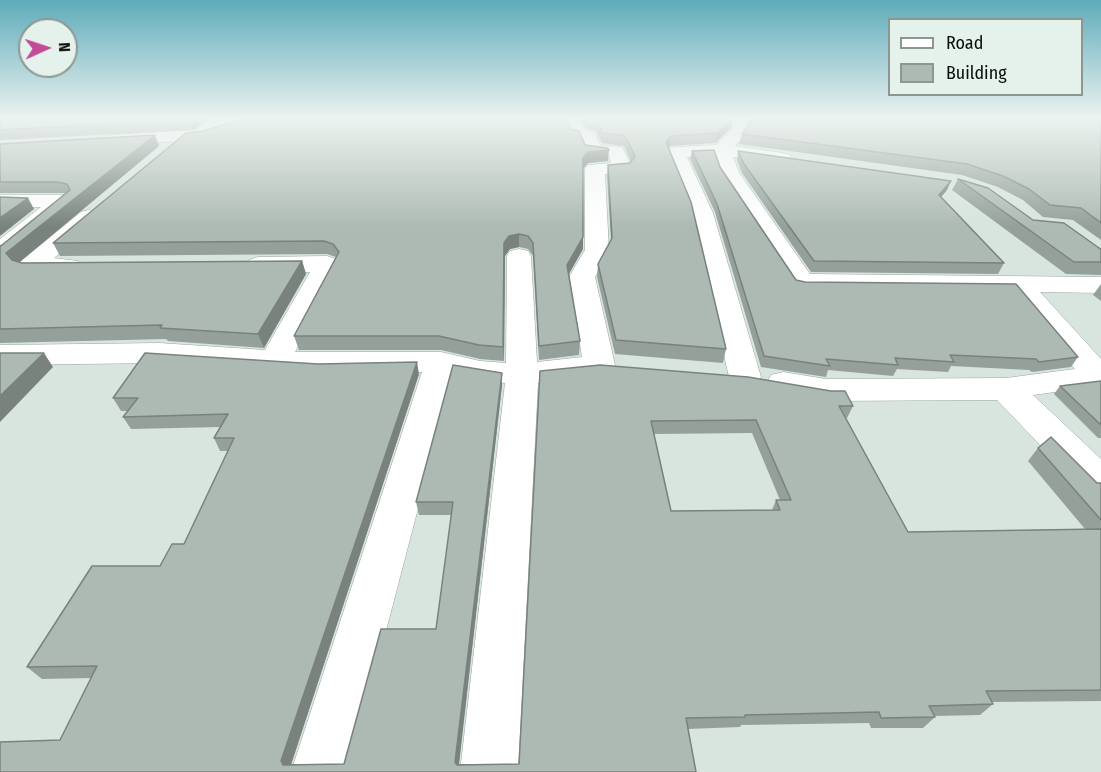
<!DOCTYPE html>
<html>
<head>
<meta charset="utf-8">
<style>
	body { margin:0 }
	#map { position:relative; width:1101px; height:772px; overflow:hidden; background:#d7e5de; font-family:"Fira Sans Condensed",sans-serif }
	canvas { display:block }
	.legend { position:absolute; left:888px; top:18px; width:195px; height:78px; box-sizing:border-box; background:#e4f2eb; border:2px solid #8d9792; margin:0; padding:8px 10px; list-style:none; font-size:18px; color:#0a0f0c }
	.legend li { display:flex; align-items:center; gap:12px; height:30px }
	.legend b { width:30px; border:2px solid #8d9792 }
	.north { position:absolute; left:18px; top:18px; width:60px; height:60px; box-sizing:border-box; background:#e4f2eb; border:2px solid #8d9792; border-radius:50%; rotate:87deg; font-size:16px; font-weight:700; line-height:24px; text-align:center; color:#0a0f0c }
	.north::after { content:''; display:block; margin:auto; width:21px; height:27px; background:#c44999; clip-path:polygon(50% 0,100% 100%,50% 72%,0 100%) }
</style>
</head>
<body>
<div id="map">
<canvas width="1101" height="772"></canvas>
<ul class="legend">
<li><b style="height:8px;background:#fff"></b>Road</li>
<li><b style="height:16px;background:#adbab3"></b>Building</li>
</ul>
<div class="north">N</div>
</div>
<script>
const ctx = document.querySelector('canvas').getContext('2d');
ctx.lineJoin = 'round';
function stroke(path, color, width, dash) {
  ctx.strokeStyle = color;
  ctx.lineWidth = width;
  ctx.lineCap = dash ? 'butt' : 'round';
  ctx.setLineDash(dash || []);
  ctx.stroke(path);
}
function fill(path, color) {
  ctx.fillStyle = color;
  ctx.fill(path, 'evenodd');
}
const street = new Path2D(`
	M212 119H260L258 122 200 140 112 145 106 144 103 140 106 136 112 135 196 130Z
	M563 119H579L585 130 594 132 600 145 622 147 632 168 629 172 605 174 609 250 595 277 615 365 610 372 538 383 518 772H460L505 383 480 381 453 375 349 772H291L422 372 322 374 159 363 0 365V345L159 343 265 350 310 272 258 273 249 270 245 265 249 260 258 257 327 256 336 259 340 264 295 352H441L480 361 506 363 507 256 510 251 519 249 528 251 531 256 537 362 582 357 569 277 585 250V169L588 165 611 163 609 156 587 154 580 139 573 138Z
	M726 119H743L751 128 735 146 783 153 790 155 792 159 790 163 783 165 733 157 740 174 810 274 1101 277V293L1040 292 1101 359V388L1062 391 1033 395 1101 459V498L1087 494 997 400 826 401 771 391 767 383 771 375 783 372 826 379 1006 378 1075 369 1011 292 802 290 793 288 720 174 714 156 687 157 713 213 761 377 756 384 745 387 734 384 729 377 691 213 667 152 670 148 676 147 716 145 734 128Z
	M0 195H63L71 196 74 201 9 256 0 258V239L41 207H0Z
	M89 210 97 212 100 217 97 222 54 258 78 261 82 266 78 271C61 276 38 276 21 271L17 266 21 261 81 212Z`);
stroke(street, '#99a69f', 1);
fill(street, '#fff');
fill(new Path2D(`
	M0 119H209L193 130 0 140Z
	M580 119H733L731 128 715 143 670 146 668 148 726 349 723 363 615 354 597 277 598 264 611 240 607 176 608 165 630 163 631 162 624 146 602 143 596 131 586 128Z
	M745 119H1101V240L1073 220 1043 217 1023 200 998 187 962 175 739 144 742 134 750 123Z
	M571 129 585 145 608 161 588 163 583 169V249L569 274 580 341 579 355 539 360 533 256 528 249 519 247 510 249 505 256 504 361 480 359 441 350H299L294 336 336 257 327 254 60 256 53 243 203 131Z
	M0 144 159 146 19 262 22 263 302 261 306 274 264 348 168 341 166 339 0 343V246L2 245 66 193H0Z
	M692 151 720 167 796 280 1078 357 1071 367 1032 372 1029 370 951 366 948 372 897 369 893 376 828 370 826 377 761 367 715 212 690 159Z
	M738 151 947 190 941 197 1004 263 998 274 811 272 742 173 737 160Z
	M958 179 1033 220 1101 249V275L1066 274 952 190Z
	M1101 284V301L1093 295Z
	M540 371 853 406 847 418H846L908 532 1085 529 1028 461 1038 448 1097 483H1101V701L992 702 993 704 980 715 934 716 935 717 923 728H871L869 723 741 725 740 727 688 729 696 772H0L60 740 91 678 42 679 27 667 160 566 184 544 228 451H220L214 438 220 427 131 429 123 417 128 411H121L113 398 419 374 291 764H344L436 629 452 515H419L416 502 502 373V385L459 764H519ZM752 433 780 500H776L772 510 671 511 654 434Z
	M1101 381V438H1098L1054 394 1060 386Z`), '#95a09a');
fill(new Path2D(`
	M191 119H209L193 130 190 120Z
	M733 119 731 128 715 143 717 133Z
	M155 135 159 146 15 266 6 253Z
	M671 136 670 146 665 153 666 142Z
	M609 150 608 161 588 163 583 169V158L588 152Z
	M951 181 947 190 935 204 939 195Z
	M28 198 34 209 0 236V218Z
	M519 234V247L510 249 505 256 504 361 503 347 504 243 509 236Z
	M583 237V249L567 277V265Z
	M302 261 306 274 264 348 258 334Z
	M44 353 53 367 0 422V396Z
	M417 362 419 374 289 771 281 761Z
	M502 373V385L458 772 455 762Z`), '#79827d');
const building = new Path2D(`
	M0 119H191L190 120 0 130Z
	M242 119H566L571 129 579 131 585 145 608 148 609 150 588 152 583 158V237L567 265 580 341 539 346 533 243 528 236 519 234 509 236 504 243 503 347 479 345 439 336H294L339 252 333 244 324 241 53 243 186 133 203 131Z
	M589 119H732L717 133 671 136 666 142 691 202 726 349 616 340 598 264 612 238 608 165 630 163 635 156 625 136 602 133 597 121Z
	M753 119H1101V223L1081 208 1050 205 1029 189 1003 176 967 164 742 134Z
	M155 135 6 253 12 260 22 263 302 261 258 334 160 328 162 325 0 329V246L2 245 70 190 67 184 57 182H0V144Z
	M714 150 720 167 796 280 805 282 1016 284 1078 357 1039 362 1036 359 950 355 954 362 895 358 898 365 826 359 830 366 764 356 717 204 692 151Z
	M738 151 951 181 939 195 1004 263 814 261 744 164Z
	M958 179 988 188 1033 220 1064 223 1099 248 1101 249V262H1074Z
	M0 197 28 198 0 218Z
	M0 353H44L0 396Z
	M145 353 318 364 417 362 281 761 283 765 344 764 381 629H436L453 502H416L453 365 502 373 455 762 457 765 519 764 540 371 600 365 748 377 831 391H845L853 406H839L908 532 1101 529V690L986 691 993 704 929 706 935 717 881 718 879 712 745 715V717L686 718 696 772H0V742L60 740 97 666 27 667 92 566H160L172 544H184L234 438H214L228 414 123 417 138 398H113ZM756 420 791 500H776L780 510 671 511 651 421Z
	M1101 381V425L1060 386Z
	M1051 437 1097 483H1101V520L1038 448Z`);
fill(building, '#adbab3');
stroke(building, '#79827d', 1.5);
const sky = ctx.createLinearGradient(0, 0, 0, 227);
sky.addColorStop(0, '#5eabba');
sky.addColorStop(0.52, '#edf3f0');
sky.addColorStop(1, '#edf3f000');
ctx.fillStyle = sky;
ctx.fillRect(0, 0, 1101, 227);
</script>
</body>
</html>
